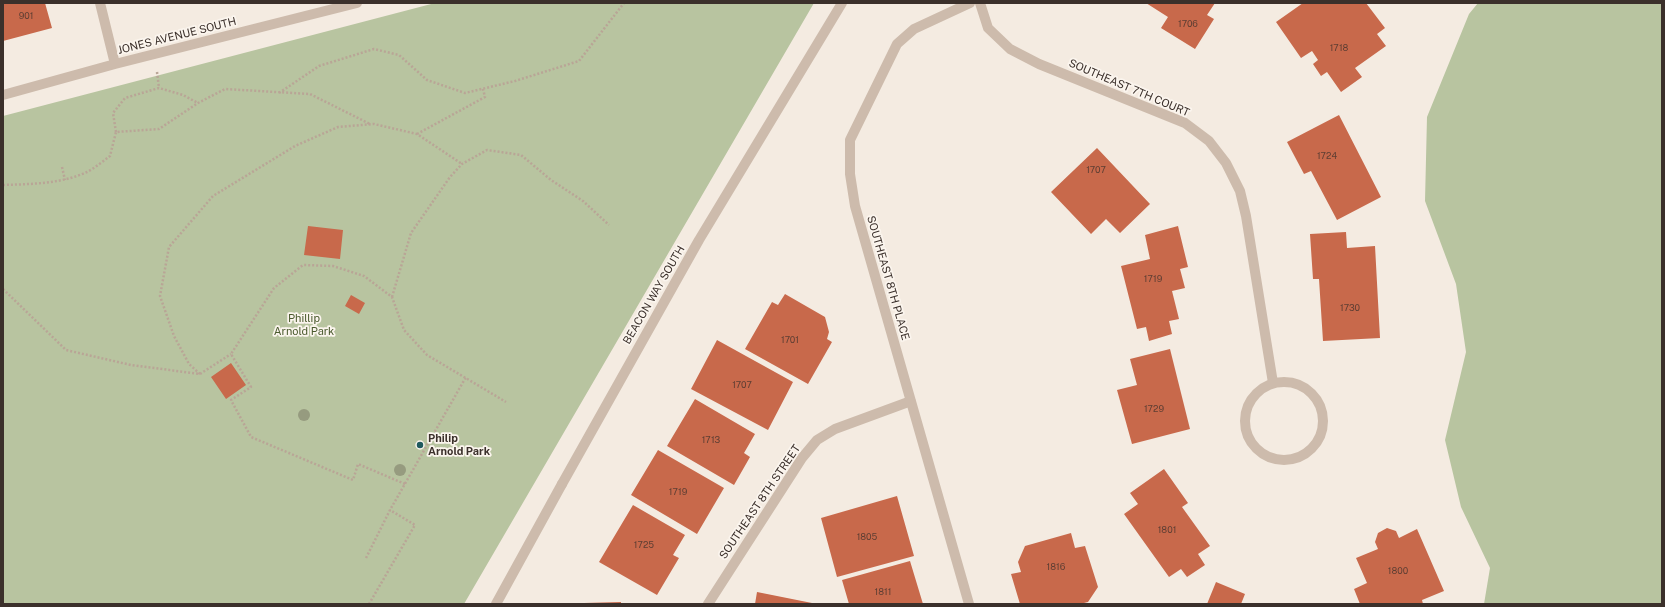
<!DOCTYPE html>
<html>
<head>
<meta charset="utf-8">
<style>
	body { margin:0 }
	#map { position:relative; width:1665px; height:607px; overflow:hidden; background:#f4ebe1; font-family:"Public Sans",sans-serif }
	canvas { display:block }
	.frame { position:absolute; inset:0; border:4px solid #3b302b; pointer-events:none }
</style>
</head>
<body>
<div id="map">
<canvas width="1665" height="607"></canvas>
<div class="frame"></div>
</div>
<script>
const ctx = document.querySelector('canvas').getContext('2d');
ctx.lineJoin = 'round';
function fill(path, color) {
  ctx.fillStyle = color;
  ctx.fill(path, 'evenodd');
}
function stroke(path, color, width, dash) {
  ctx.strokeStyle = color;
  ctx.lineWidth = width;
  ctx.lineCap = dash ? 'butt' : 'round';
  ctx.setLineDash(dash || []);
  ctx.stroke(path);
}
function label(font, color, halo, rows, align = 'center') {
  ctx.font = font + ' "Public Sans",sans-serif';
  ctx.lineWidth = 3.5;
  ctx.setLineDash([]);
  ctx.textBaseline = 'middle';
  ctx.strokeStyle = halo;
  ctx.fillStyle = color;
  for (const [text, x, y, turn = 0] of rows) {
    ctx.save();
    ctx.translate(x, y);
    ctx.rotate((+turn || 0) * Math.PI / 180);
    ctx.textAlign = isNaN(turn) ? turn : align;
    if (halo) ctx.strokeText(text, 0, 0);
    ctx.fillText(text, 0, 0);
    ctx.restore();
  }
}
fill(new Path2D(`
	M435 3H814L464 604H3V116Z
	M1478 3H1662V604H1484L1490 568 1461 507 1445 440 1466 352 1456 284 1425 201 1427 117 1469 14Z`), '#b8c4a0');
fill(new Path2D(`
	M3 3H45L52 28 3 41Z
	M1146 3H1215L1207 15 1214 19 1195 49 1161 28 1168 17Z
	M1303 3H1366L1385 28 1377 34 1386 46 1355 68 1362 77 1341 92 1327 72 1321 76 1313 64 1318 60 1312 51 1301 58 1276 22Z
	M1339 115 1381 197 1337 220 1311 171 1304 174 1287 142Z
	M1097 148 1150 204 1120 233 1106 219 1091 234 1051 192Z
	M308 226 343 230 340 259 304 255Z
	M1178 226 1188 267 1180 269 1185 288 1172 291 1179 319 1169 321 1172 334 1149 341 1146 327 1137 329 1121 266 1150 259 1145 235Z
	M1346 232 1347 248 1375 246 1380 338 1323 341 1319 279H1313L1310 234Z
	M785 294 825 317 829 332 827 339 832 342 808 384 745 349 772 302 778 305Z
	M351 295 365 303 359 314 345 306Z
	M717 340 793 382 768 430 691 389Z
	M1170 349 1190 429 1132 444 1117 390 1137 385 1130 359Z
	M231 363 246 385 226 399 211 377Z
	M695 399 755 434 744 453 750 457 734 485 667 446Z
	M658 450 724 488 697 534 631 495Z
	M1164 469 1188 503 1182 507 1210 546 1198 554 1205 565 1187 577 1181 569 1169 577 1124 514 1138 504 1130 493Z
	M897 496 914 556 837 577 821 518Z
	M633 505 685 535 673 555 679 558 657 595 599 562Z
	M1387 528 1396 531 1399 538 1417 529 1444 591 1422 600 1423 604H1360L1354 589 1367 583 1356 558 1378 549 1375 542 1378 533Z
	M1071 533 1075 548 1085 546 1098 587 1088 602 1080 604H1020L1011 574 1021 572 1018 562 1025 546Z
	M910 561 923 604H849L842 580Z
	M1216 582 1245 594 1241 604H1207Z
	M757 592 812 603V604H755Z
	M621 602V604H584V603Z`), '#c8694b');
stroke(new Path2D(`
	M157 72 159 88
	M279 93 319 66 374 49 399 55 427 80 465 93 515 81 579 61 624 3
	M116 132 113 113 125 98 159 88 183 95 198 103
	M417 134 485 97 483 89
	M62 167 65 180
	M3 185C31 184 61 184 87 172 95 168 103 161 110 156L116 132 159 129 198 103 225 89 310 94 370 124
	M3 289 66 350 131 365 200 374 231 354
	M392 297 411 233 450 177 462 164 487 150 521 155 551 180 583 201 609 225
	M200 374 189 364 174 336 160 296 169 247 213 196 295 146 338 127 374 124 417 134 462 164
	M405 484 358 464 353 480 251 437 231 400 251 387 231 354 274 288 303 265 333 266 364 276 392 297 404 330 427 355 506 402
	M366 558 390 510 466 377
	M369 604 415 525 390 510`), '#b9a596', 2.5, [2, 2]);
stroke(new Path2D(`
	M496 604 562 484`), '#cdbbac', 10);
stroke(new Path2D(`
	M100 3 115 64
	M980 3 988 28 1010 49 1039 64 1185 123 1209 141 1226 163 1240 191 1246 216 1273 383
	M3 95 115 64 357 3
	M1245 421a39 39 0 1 1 78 0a39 39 0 1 1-78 0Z
	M562 484 699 240 842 3
	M708 604 802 458 817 440 835 429 911 401
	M969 604 855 206 850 174V140L897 44 914 29 970 3`), '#cdbbac', 10);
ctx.fillStyle = '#969b7f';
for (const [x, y] of [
	[304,415],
	[400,470]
]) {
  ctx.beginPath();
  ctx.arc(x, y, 6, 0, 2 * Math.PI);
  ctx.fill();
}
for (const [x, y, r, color] of [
	[420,445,4,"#1f5a5e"]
]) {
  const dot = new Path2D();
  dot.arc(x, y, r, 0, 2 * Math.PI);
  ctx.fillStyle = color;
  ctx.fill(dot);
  stroke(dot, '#fbf5ee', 1.5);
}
label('9px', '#5e3e33', null, [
	["901",26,16],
	["1706",1188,24],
	["1718",1339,48],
	["1724",1327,156],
	["1707",1096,170],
	["1719",1153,279],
	["1730",1350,308],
	["1701",790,340],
	["1707",742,385],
	["1729",1154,409],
	["1713",711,440],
	["1719",678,492],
	["1801",1167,530],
	["1805",867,537],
	["1725",644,545],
	["1816",1056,567],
	["1800",1398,571],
	["1811",883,592]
]);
label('11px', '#3b302b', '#fbf5ee', [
	["JONES AVENUE SOUTH",177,36,-14],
	["SOUTHEAST 7TH COURT",1129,88,23],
	["SOUTHEAST 8TH PLACE",888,278,74],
	["BEACON WAY SOUTH",654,295,-60],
	["SOUTHEAST 8TH STREET",760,502,-56]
]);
label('11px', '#4a5a2e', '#fbf5ee', [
	["Phillip",304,319],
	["Arnold Park",304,332]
]);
label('bold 11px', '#3b302b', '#fbf5ee', [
	["Philip",428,439],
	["Arnold Park",428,452]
], 'left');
</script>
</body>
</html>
